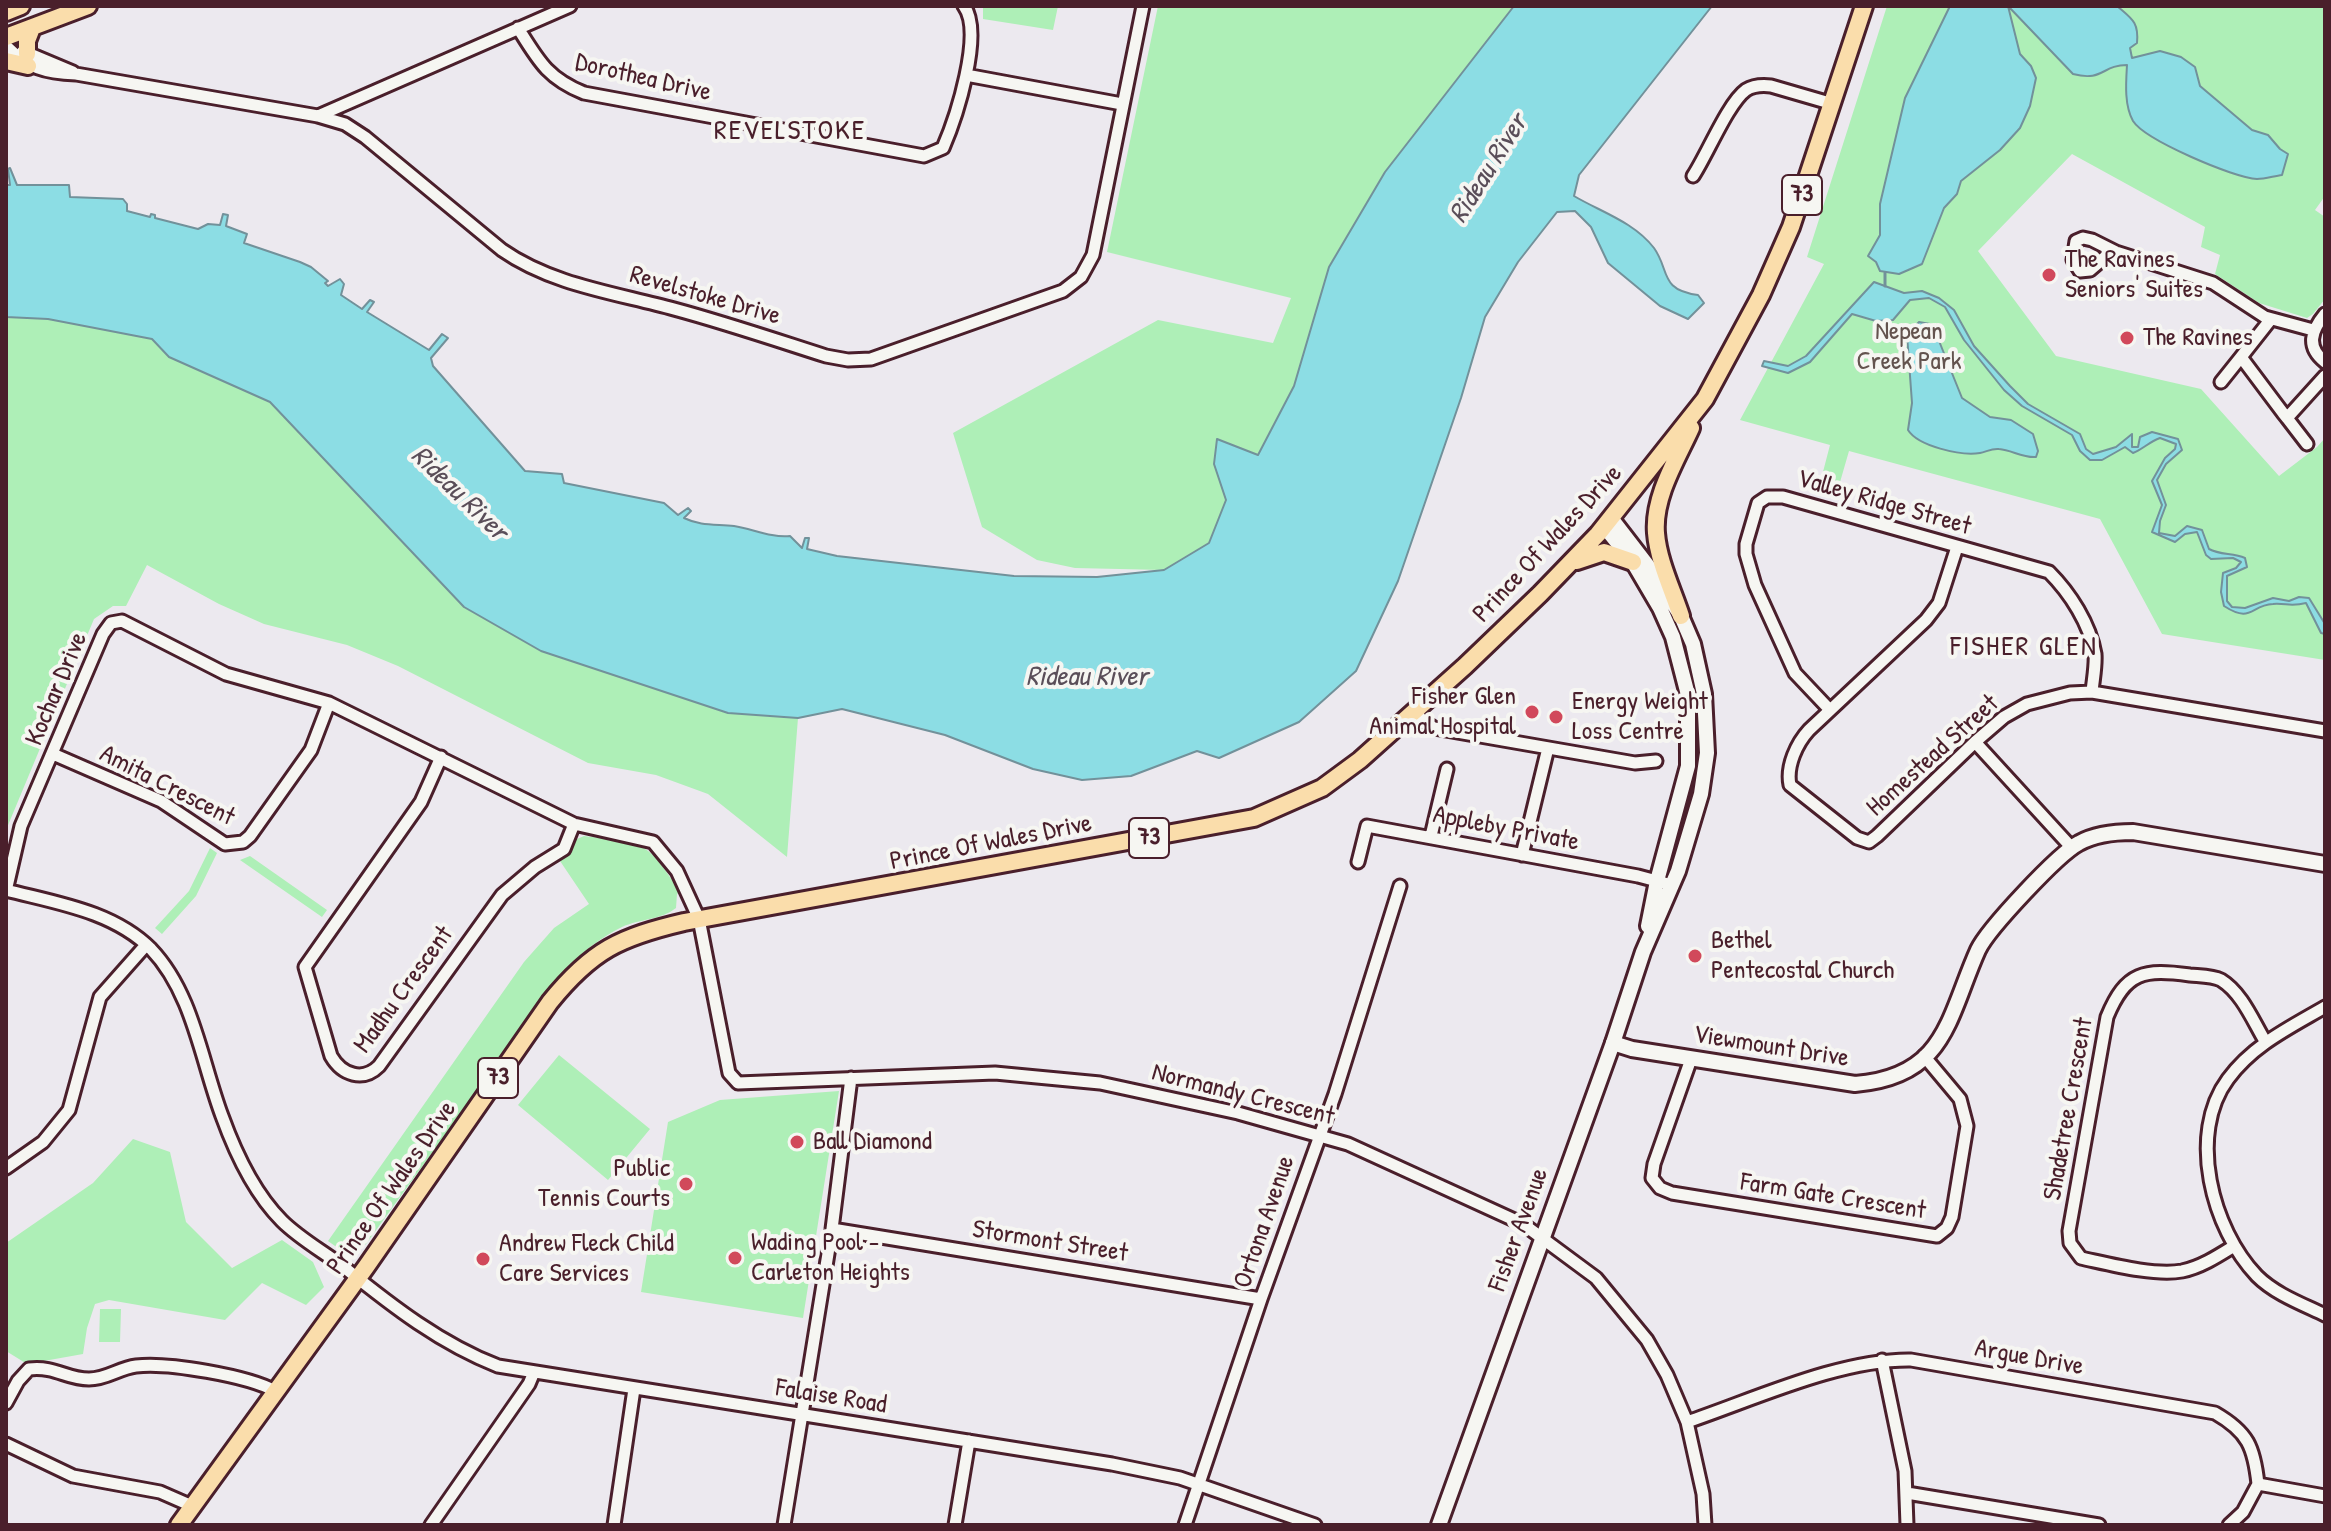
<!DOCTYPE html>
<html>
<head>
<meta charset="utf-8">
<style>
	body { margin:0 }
	#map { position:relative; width:2331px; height:1531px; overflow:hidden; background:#ece9ef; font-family:"Patrick Hand",sans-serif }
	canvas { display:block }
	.frame { position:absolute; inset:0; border:8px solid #4a1f2b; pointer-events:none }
</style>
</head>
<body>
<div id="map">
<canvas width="2331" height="1531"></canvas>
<div class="frame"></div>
</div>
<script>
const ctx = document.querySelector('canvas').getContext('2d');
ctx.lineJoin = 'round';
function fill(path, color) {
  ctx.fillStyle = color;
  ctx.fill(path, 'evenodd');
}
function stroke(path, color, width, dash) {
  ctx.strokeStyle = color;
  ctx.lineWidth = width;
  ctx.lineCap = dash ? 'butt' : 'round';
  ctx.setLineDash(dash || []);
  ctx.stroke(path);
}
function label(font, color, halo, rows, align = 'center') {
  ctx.font = font + ' "Patrick Hand",sans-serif';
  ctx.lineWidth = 8;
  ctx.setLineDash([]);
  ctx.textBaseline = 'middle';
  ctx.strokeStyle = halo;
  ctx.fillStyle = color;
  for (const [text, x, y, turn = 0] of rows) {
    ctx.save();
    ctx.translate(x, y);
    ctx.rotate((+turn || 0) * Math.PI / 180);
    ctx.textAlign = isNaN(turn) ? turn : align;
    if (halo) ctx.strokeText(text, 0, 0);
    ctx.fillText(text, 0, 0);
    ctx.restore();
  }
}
fill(new Path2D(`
	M983 6H1058L1053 30 983 19Z
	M1158 6H1514L1385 172 1329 266 1294 386 1258 455 1217 439 1214 464 1226 500 1209 543 1164 570 1075 568 1037 560 982 527 953 433 1158 320 1273 343 1291 298 1107 252Z
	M1887 6H2325V196L2315 210 2325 217V299L2313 314 2307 318 2259 303 2215 274 2220 255 2201 247 2205 227 2072 154 1978 251 2056 356 2201 389 2279 476 2317 447 2325 438V660L2162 634 2100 519 1849 451 1836 496 1818 491 1830 445 1740 420 1824 264 1807 257Z
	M6 317 48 319 152 339 169 357 270 402 464 607 728 713 798 718 787 857 708 794 656 775 588 763 398 666 347 645 264 624 219 604 147 565 126 606H113L94 619 6 830Z
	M584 836C645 844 645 838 680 892L677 894 676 908C661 920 639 919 622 927 601 937 583 952 566 968L366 1244 354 1253H345L328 1241 524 962 554 928 589 904 560 861 577 839Z
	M210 848 217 853 196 896 162 934 155 928 189 891Z
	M250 856 327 910 322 917 240 860Z
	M559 1055 650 1129 608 1180 518 1105Z
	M839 1091 803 1318 641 1292 668 1122 720 1100Z
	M133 1139 170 1152 186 1222 232 1268 282 1240 313 1262 324 1287 306 1305 262 1283 225 1320 109 1300 95 1304 87 1328 83 1354 27 1364 6 1351V1243L93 1183Z
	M100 1309H121L120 1342H99Z`), '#aeefb7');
const water = new Path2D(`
	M1514 6H1712L1579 175 1574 196C1601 212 1634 222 1654 248 1670 270 1659 290 1698 295L1704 303 1688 319 1660 306 1608 263 1591 227 1575 211 1557 212 1518 262 1485 317 1461 398 1398 581 1356 671 1299 722 1219 758 1197 751 1131 776 1082 780 1033 769 945 735 842 709 798 718 728 713 541 651 464 607 270 402 169 357 152 339 48 319 6 317V185H10L8 169 10 168 17 185H69L70 197 123 199 127 204V211L150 217 151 214 155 215V218L198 229 208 224 220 225 223 214 228 215 226 226 247 234 244 243 300 262 311 267 328 281 325 283 328 286 340 279 344 284 341 295 362 309 370 300 374 302 367 312 429 350 442 334 448 338 431 358 433 366 525 471 562 474 564 483 664 503 678 515 688 508 691 511 684 518C700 526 716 524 734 526 753 529 771 538 790 536L802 548 805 538H809L807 549 837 556 1014 576 1097 577 1164 570 1209 543 1226 500 1214 464 1217 439 1258 455 1294 386 1329 267 1385 172Z
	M1950 6H2117C2132 19 2139 22 2137 43L2130 48 2132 58 2160 51 2181 57 2195 67 2200 86 2252 130 2268 135 2280 149 2288 154 2282 175C2274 176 2265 179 2257 179 2234 178 2145 140 2133 121 2124 105 2126 82 2127 65 2102 65 2103 82 2073 74L2008 6 2020 54 2031 66 2036 78 2030 106 2020 128 2000 150 1961 181 1957 194 1944 208 1922 264 1899 274 1880 271 1876 262 1868 256 1880 235V204L1905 98Z
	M1874 282 1904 293 1922 291 1939 298 1954 310 1974 346 2010 386 2028 404 2080 434 2086 449 2093 454 2116 447 2132 434V447H2138L2140 437 2152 432 2178 439 2182 450 2166 464 2157 480 2166 505 2160 521 2159 533 2175 536 2187 526 2202 530 2209 549C2220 555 2233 553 2245 558L2247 567 2227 576V601L2232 607 2245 608 2273 598 2289 601 2299 597 2309 598 2325 624V634L2321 633 2306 603C2291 607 2286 603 2273 604 2250 605 2252 624 2224 606L2221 592 2223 573 2236 568 2241 562 2233 558 2211 559 2206 555 2197 532 2185 534 2175 542 2152 532 2162 505 2152 481 2165 458 2175 449 2176 444 2160 438C2149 442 2143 449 2133 453L2125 447 2102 460H2090L2080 451 2072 435 2022 406 2004 390 1964 340 1945 307 1929 298 1910 300 1893 320 1876 321 1852 314 1810 362 1788 373 1762 366 1764 361 1788 366 1806 356Z
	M1919 322 1930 324 1935 331 1962 398 1990 417 2011 420 2033 434 2038 451 2036 457C2022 458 2012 450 1999 449 1992 448 1986 452 1980 453 1960 456 1918 446 1908 430L1912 403 1907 335Z`);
fill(water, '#8cdde4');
stroke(water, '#72919a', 2);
stroke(new Path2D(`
	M1885 286V273`), '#72919a', 3);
const minor = new Path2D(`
	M518 28C538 60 547 78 584 93L924 156 943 148C956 118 984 33 964 6
	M6 46C28 68 45 73 76 74L318 116 345 124 365 137 502 250C552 285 616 293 674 309 726 323 776 340 826 356L848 360 871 359 1063 291 1081 277 1093 255 1143 6
	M23 51 73 72
	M966 75 1122 104
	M318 116 570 6
	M1693 176C1707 155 1728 103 1746 90 1754 85 1762 85 1771 86L1833 104
	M2116 252 2104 258 2090 270 2080 271 2073 260 2076 241 2083 238 2092 240 2116 252 2213 283 2265 317 2313 330
	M2325 314C2311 331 2306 347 2325 362
	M2271 319 2241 357 2283 413 2287 418 2325 376
	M2221 382 2241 357
	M2287 418 2307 444
	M1957 547 1939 603 1926 620 1809 730C1797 743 1786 766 1790 785L1857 838 1869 842 1877 836 1975 742 2004 717 2027 704 2070 693 2092 692 2325 731
	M1830 710 1795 673 1755 585 1746 554V544L1758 503 1767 497H1783L2049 572C2070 593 2090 624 2095 654 2096 666 2093 680 2092 692
	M1415 711 1422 720 1434 728 1635 763 1656 761
	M1975 742 2072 848
	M53 754 161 801 225 844 243 842 250 836 311 750 329 703
	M441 757 421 802 305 967 331 1056C342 1075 363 1082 379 1066L502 895 535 867 564 849 574 824
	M1431 836 1447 769
	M1522 855 1548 748
	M1358 862 1367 826 1638 876 1672 885
	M6 890C56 903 113 911 151 949 193 993 201 1060 222 1116 235 1152 254 1193 282 1221 300 1239 324 1252 345 1268 392 1306 441 1344 498 1366L1112 1464 1180 1478 1315 1525
	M6 891 21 826 103 634 111 623 122 621 226 674 329 703 574 824 653 842 677 871 699 919 729 1073 738 1083 995 1073 1100 1083 1238 1113 1348 1144 1523 1224 1596 1278 1647 1340 1667 1375 1687 1422 1703 1494 1705 1525
	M2325 1007C2289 1028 2253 1045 2228 1079 2187 1134 2212 1229 2257 1276 2275 1294 2302 1304 2325 1315
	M1691 1059 1654 1164 1652 1178 1660 1188 1672 1193 1937 1236 1947 1228 1952 1217 1967 1126 1960 1099 1924 1056
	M6 1168 43 1142 69 1110 100 997 146 945
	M832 1229 1261 1299
	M2234 1246C2218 1256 2201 1267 2182 1271 2154 1276 2109 1264 2081 1258L2070 1243 2069 1231 2107 1017C2126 971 2144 969 2190 975 2200 976 2213 976 2221 980 2242 993 2253 1021 2265 1041
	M1882 1360 1905 1471 1907 1525
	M6 1403 18 1381 29 1369C56 1366 66 1379 89 1379 107 1379 119 1368 136 1366 167 1362 248 1376 275 1391
	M1687 1422C1755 1399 1840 1359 1911 1360L2215 1413C2248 1432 2254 1447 2258 1484
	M6 1444 73 1476 160 1492 192 1506
	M2258 1484 2325 1496
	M1907 1493 2099 1525
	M431 1525 529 1384 534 1372
	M614 1525 634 1389
	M784 1525 832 1229 851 1078
	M955 1525 969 1441
	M1185 1525 1261 1299 1335 1094 1400 886
	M2229 1525 2243 1512 2258 1484`);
const tertiary = new Path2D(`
	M1613 1043 1632 1049 1855 1084C1946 1077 1948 1017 1978 950 1988 929 2058 854 2079 843 2095 834 2115 832 2133 832L2325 864`);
const secondary = new Path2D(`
	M1604 526 1633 562 1660 608 1673 637 1688 695V766L1657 881 1648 926
	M1439 1525 1613 1043 1643 952 1678 871 1701 794 1707 753 1704 694 1693 644 1681 616 1648 566 1611 518`);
const primary = new Path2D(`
	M6 12 21 6
	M6 37 88 6
	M27 54V41L32 28
	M6 61 28 66
	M1577 561 1604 552 1633 562
	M1681 616C1672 589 1658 560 1656 533 1653 497 1677 459 1691 428
	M179 1525 366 1267 550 1002C592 950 620 937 684 922L1254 818 1322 788 1360 760 1465 666 1540 594 1598 534 1705 399 1761 295 1791 227 1864 6`);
stroke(minor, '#4a1f2b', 17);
stroke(tertiary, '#4a1f2b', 20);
stroke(secondary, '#4a1f2b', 20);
stroke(primary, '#4a1f2b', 22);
stroke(minor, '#f6f6f2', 11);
stroke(tertiary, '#f6f6f2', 14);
stroke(secondary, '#f6f6f2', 14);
stroke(primary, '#faddab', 16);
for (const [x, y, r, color] of [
	[2049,275,8,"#d1495b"],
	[2127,338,8,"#d1495b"],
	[1532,712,8,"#d1495b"],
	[1556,717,8,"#d1495b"],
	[1695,956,8,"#d1495b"],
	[797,1142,8,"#d1495b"],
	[686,1184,8,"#d1495b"],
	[735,1258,8,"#d1495b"],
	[483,1259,8,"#d1495b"]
]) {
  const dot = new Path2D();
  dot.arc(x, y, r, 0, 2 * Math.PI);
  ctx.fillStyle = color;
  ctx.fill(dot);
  stroke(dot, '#f6f6f2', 3);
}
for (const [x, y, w] of [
	[1802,195,40],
	[1149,838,40],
	[498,1078,40]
]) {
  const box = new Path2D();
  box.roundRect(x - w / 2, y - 20, w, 40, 6);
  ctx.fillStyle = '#f6f6f2';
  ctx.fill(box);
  stroke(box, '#4a1f2b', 2);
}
label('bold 24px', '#4a1f2b', null, [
	["73",1802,195],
	["73",1149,838],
	["73",498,1078]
]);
label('26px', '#4a1f2b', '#f6f6f2', [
	["Dorothea Drive",643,78,13],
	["Revelstoke Drive",705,296,16],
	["Valley Ridge Street",1884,503,16],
	["Prince Of Wales Drive",1548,544,-47],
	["Kochar Drive",57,689,-67],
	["Homestead Street",1933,756,-42],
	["Amita Crescent",167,786,27],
	["Appleby Private",1506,829,11],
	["Prince Of Wales Drive",991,843,-11],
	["Madhu Crescent",404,990,-54],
	["Viewmount Drive",1771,1047,9],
	["Normandy Crescent",1243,1095,14],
	["Shadetree Crescent",2069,1109,-80],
	["Prince Of Wales Drive",392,1188,-55],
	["Farm Gate Crescent",1833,1197,9],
	["Ortona Avenue",1265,1222,-71],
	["Fisher Avenue",1519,1230,-70],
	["Stormont Street",1050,1242,9],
	["Argue Drive",2029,1358,10],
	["Falaise Road",831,1397,9]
]);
label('26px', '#4a1f2b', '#f6f6f2', [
	["The Ravines",2065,260],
	["Seniors' Suites",2065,290],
	["The Ravines",2143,338],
	["Fisher Glen",1516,697,"right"],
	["Animal Hospital",1516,727,"right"],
	["Energy Weight",1572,702],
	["Loss Centre",1572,732],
	["Bethel",1711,941],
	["Pentecostal Church",1711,971],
	["Ball Diamond",813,1142],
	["Public",670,1169,"right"],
	["Tennis Courts",670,1199,"right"],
	["Wading Pool -",751,1243],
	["Carleton Heights",751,1273],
	["Andrew Fleck Child",499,1244],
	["Care Services",499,1274]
], 'left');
label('26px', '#63534e', '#f6f6f2', [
	["Nepean",1909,332],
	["Creek Park",1909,362]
]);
ctx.letterSpacing = '2px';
label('28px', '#4a1f2b', '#f6f6f2', [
	["REVELSTOKE",790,132],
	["FISHER GLEN",2024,648]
]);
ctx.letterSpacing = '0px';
label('italic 28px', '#5a4e59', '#f6f6f2', [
	["Rideau River",1489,169,-58],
	["Rideau River",459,494,44],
	["Rideau River",1087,678]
]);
</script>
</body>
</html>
